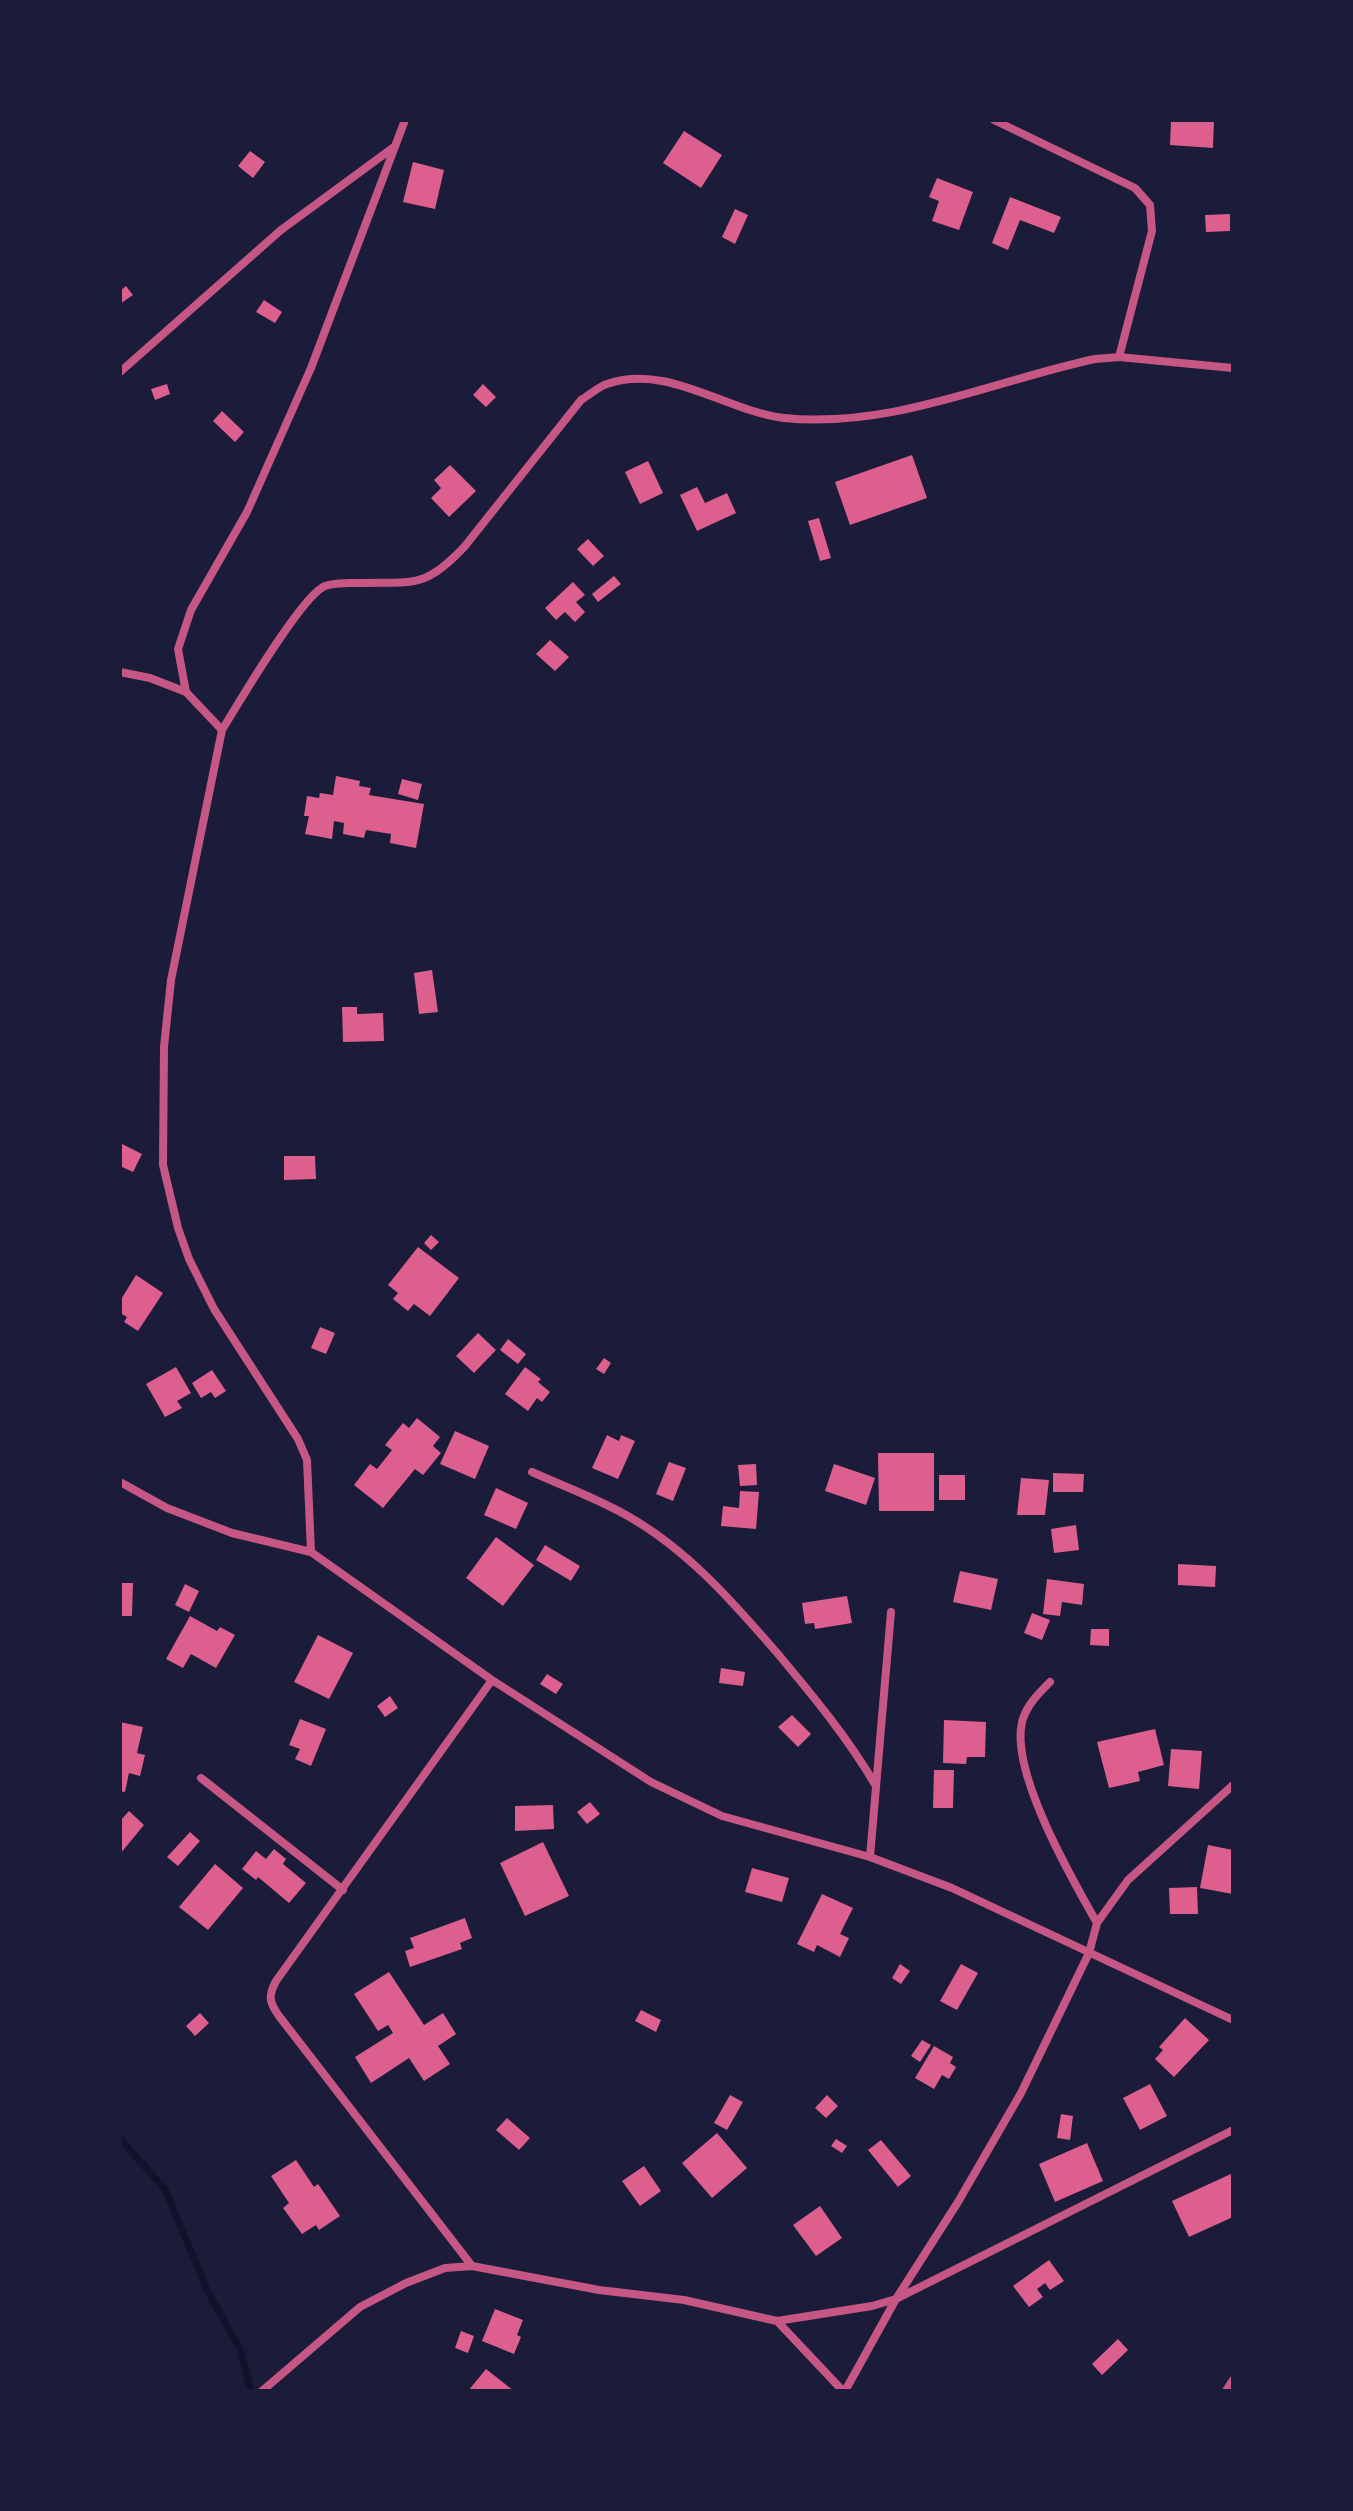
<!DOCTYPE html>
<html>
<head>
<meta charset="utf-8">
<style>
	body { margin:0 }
	#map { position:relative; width:1353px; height:2511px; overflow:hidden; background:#1b1b3a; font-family:"Roboto Serif",serif }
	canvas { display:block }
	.frame { position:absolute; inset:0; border:122px solid #1b1b3a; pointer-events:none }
</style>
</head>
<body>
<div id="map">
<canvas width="1353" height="2511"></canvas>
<div class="frame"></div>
</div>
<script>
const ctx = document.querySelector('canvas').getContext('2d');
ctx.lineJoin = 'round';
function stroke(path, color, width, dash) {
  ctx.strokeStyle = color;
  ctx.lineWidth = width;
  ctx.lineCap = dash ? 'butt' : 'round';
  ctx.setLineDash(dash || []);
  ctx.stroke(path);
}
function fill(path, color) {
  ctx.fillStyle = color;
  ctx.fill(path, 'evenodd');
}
stroke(new Path2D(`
	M120 2139 165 2189 207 2290 240 2349 250 2388`), '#12122b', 7);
fill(new Path2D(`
	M1171 120H1214L1213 148 1170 145Z
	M684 131 722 155 701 188 663 163Z
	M250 151 265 162 253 178 238 166Z
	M413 162 444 170 435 209 403 202Z
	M937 178 973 192 959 230 932 221 939 201 929 197Z
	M1010 197 1061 217 1054 233 1020 220 1008 250 992 243Z
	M735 209 748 215 735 244 722 237Z
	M1230 214V231L1206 232 1205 215Z
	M126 286 133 295 120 304V291Z
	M264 300 282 312 275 323 256 312Z
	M167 384 170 394 155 400 151 389Z
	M483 384 496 397 486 407 473 395Z
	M222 411 244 432 235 442 213 421Z
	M912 455 927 498 850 525 835 482Z
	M648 461 663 493 640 504 625 472Z
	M450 465 476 491 449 517 431 498 441 488 434 480Z
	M697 487 705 503 727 493 736 513 697 531 680 495Z
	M819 518 831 558 820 561 808 521Z
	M588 539 604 556 593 566 577 549Z
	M614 576 621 584 598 602 592 594Z
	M573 582 585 595 576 602 585 612 575 622 565 612 556 620 545 608Z
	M550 640 569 657 555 671 536 654Z
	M336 776 360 781 359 786 371 788 369 795 424 804 416 848 390 843 391 834 366 830 364 838 343 834 344 823 334 821 332 839 305 834 309 816H304L307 796 319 798 320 793 333 795Z
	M402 779 422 784 418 800 398 794Z
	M432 970 438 1012 419 1014 414 973Z
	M342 1007H357V1014L383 1013 384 1041 343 1042Z
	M120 1143 142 1154 133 1172 120 1166Z
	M284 1156H315L316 1179 284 1180Z
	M431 1235 439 1242 431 1250 424 1243Z
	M418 1247 459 1278 430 1316 414 1304 408 1311 393 1299 398 1293 388 1285Z
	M136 1275 163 1293 138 1331 124 1322 127 1317 120 1313V1301Z
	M320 1327 335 1333 326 1354 311 1348Z
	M478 1333 496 1350 474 1373 456 1356Z
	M508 1339 526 1354 518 1364 500 1350Z
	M604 1358 611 1363 604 1374 596 1369Z
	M176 1367 191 1393 177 1401 182 1408 165 1417 146 1384Z
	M525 1367 541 1379 538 1382 550 1392 542 1402 537 1398 528 1411 505 1394Z
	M212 1370 226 1391 215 1398 211 1392 201 1398 192 1383Z
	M417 1418 440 1437 433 1446 441 1453 423 1475 415 1469 383 1508 354 1485 370 1464 377 1469 392 1450 385 1445 403 1423 409 1428Z
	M455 1431 489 1446 475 1479 440 1464Z
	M607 1435 619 1441 621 1435 635 1441 618 1479 592 1468Z
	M878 1453H934V1511H879Z
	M669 1462 686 1468 673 1501 656 1494Z
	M756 1464 757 1485 740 1486 738 1465Z
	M834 1464 875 1478 866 1505 825 1491Z
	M1053 1473 1084 1474 1083 1492H1053Z
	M939 1475H965V1500H939Z
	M1021 1478 1049 1480 1045 1515H1017Z
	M496 1488 528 1503 516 1529 484 1515Z
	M740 1491 759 1492 756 1529 721 1526 723 1506 739 1508Z
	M1076 1525 1079 1550 1054 1553 1051 1529Z
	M496 1537 534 1565 503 1606 466 1578Z
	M545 1545 580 1566 571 1581 536 1560Z
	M1178 1564 1216 1566 1215 1587 1178 1585Z
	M960 1571 998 1579 991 1610 953 1602Z
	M1047 1579 1084 1584 1082 1605 1062 1602 1060 1616 1043 1614Z
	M120 1583H133L132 1616H120Z
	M185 1584 199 1591 189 1612 175 1605Z
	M847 1596 852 1623 815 1629 814 1623 805 1624 802 1603Z
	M1032 1613 1050 1620 1042 1640 1024 1633Z
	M190 1616 217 1631 220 1627 235 1635 216 1668 191 1654 183 1668 166 1659Z
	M1091 1629H1109V1646L1090 1645Z
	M318 1635 353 1653 329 1699 294 1682Z
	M721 1668 745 1672 743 1686 719 1683Z
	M547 1674 563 1684 556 1694 540 1684Z
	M390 1696 398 1708 385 1717 377 1706Z
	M792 1715 811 1734 798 1747 778 1727Z
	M300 1719 326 1729 311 1766 295 1759 300 1749 289 1745Z
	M944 1720 986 1722 985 1757H967L966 1764 943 1763Z
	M120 1722 143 1727 137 1753 145 1755 140 1776 129 1773 125 1792 120 1791Z
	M1155 1729 1164 1765 1138 1772 1140 1781 1109 1788 1097 1742Z
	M1171 1749 1202 1751 1199 1789 1168 1786Z
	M934 1770H954L953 1808H933Z
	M590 1802 600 1814 587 1824 577 1812Z
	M553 1805 554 1829 515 1831V1806Z
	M129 1811 144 1825 120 1854V1821Z
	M190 1832 200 1841 178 1866 167 1857Z
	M543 1842 569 1896 525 1916 500 1863Z
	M1208 1845 1233 1850V1894L1200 1888Z
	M274 1849 286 1859 283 1864 306 1883 289 1903 258 1877 256 1880 242 1869 256 1851 266 1859Z
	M215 1864 243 1888 208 1930 179 1907Z
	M752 1868 789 1878 782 1902 745 1892Z
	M1197 1887 1198 1914H1170L1169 1888Z
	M822 1894 853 1908 840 1934 849 1938 840 1957 817 1945 814 1952 797 1944Z
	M465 1918 472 1938 460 1943 462 1949 410 1967 405 1951 414 1948 410 1938Z
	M900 1964 910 1971 901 1984 892 1978Z
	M961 1964 978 1973 957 2010 940 2001Z
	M389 1972 424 2025 443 2013 456 2034 438 2046 450 2064 424 2081 409 2058 371 2083 355 2057 393 2033 388 2025 378 2031 354 1994Z
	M641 2010 661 2020 656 2032 635 2021Z
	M200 2013 209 2023 195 2036 186 2026Z
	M1185 2018 1209 2040 1174 2077 1155 2059 1163 2050 1159 2047Z
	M922 2040 931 2045 920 2062 911 2056Z
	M934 2046 953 2057 950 2063 956 2067 949 2079 942 2075 934 2089 915 2078Z
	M1150 2084 1167 2116 1140 2130 1123 2098Z
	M730 2095 743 2102 727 2130 714 2123Z
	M827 2095 838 2106 826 2118 815 2108Z
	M1061 2114 1073 2116 1070 2140 1057 2138Z
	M507 2118 530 2138 519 2150 496 2130Z
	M717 2133 747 2168 712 2198 682 2163Z
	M836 2139 847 2146 842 2153 831 2146Z
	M881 2140 911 2176 898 2187 868 2150Z
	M1087 2143 1103 2181 1055 2202 1039 2164Z
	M296 2160 314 2187 318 2184 340 2216 319 2230 316 2225 302 2234 283 2208 289 2203 271 2176Z
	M644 2166 661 2191 640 2206 622 2181Z
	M1233 2173V2217L1189 2237 1172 2201Z
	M820 2206 842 2238 816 2256 793 2225Z
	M1049 2260 1064 2281 1050 2290 1045 2283 1037 2289 1043 2297 1029 2307 1013 2286Z
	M495 2309 523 2320 517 2335 521 2337 514 2354 482 2341Z
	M461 2331 474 2336 468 2353 455 2348Z
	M1118 2339 1128 2350 1102 2375 1092 2364Z
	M486 2369 514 2391H468Z`), '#dd5f8e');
stroke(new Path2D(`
	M994 120 1135 188 1150 205 1152 231 1119 357
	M120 372 281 230 394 147
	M120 672 150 678 186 692 222 730 171 980 164 1047 163 1165 178 1228 189 1259 214 1309 298 1439 307 1460 311 1552
	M186 692 178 649 191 610 247 512 311 368 405 120
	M222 730C238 704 302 595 325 586 337 582 349 583 361 583 415 582 426 588 465 546L581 400C589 395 598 387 607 384 668 363 725 411 784 418 892 429 992 381 1095 359L1119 357 1233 368
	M532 1472C563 1486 596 1498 626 1515 687 1549 733 1602 778 1654 813 1696 848 1738 876 1786
	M120 1482 167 1508 232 1533 311 1552 492 1680 651 1782 722 1816 870 1857 952 1888 1233 2020
	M1050 1682C1038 1694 1026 1706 1022 1722 1010 1772 1072 1879 1097 1923
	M201 1778 343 1890
	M870 1857 891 1612
	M472 2266 279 2016C269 2002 268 1996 276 1981L492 1680
	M777 2321 843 2391
	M262 2391 360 2307 406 2283 445 2268 472 2266 599 2290 684 2300 777 2321 872 2306 896 2299 1233 2130
	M845 2391 896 2299 958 2202 1021 2093 1089 1953 1097 1923 1128 1880 1233 1785
	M1226 2391 1233 2380`), '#c65784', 8);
</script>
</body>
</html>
